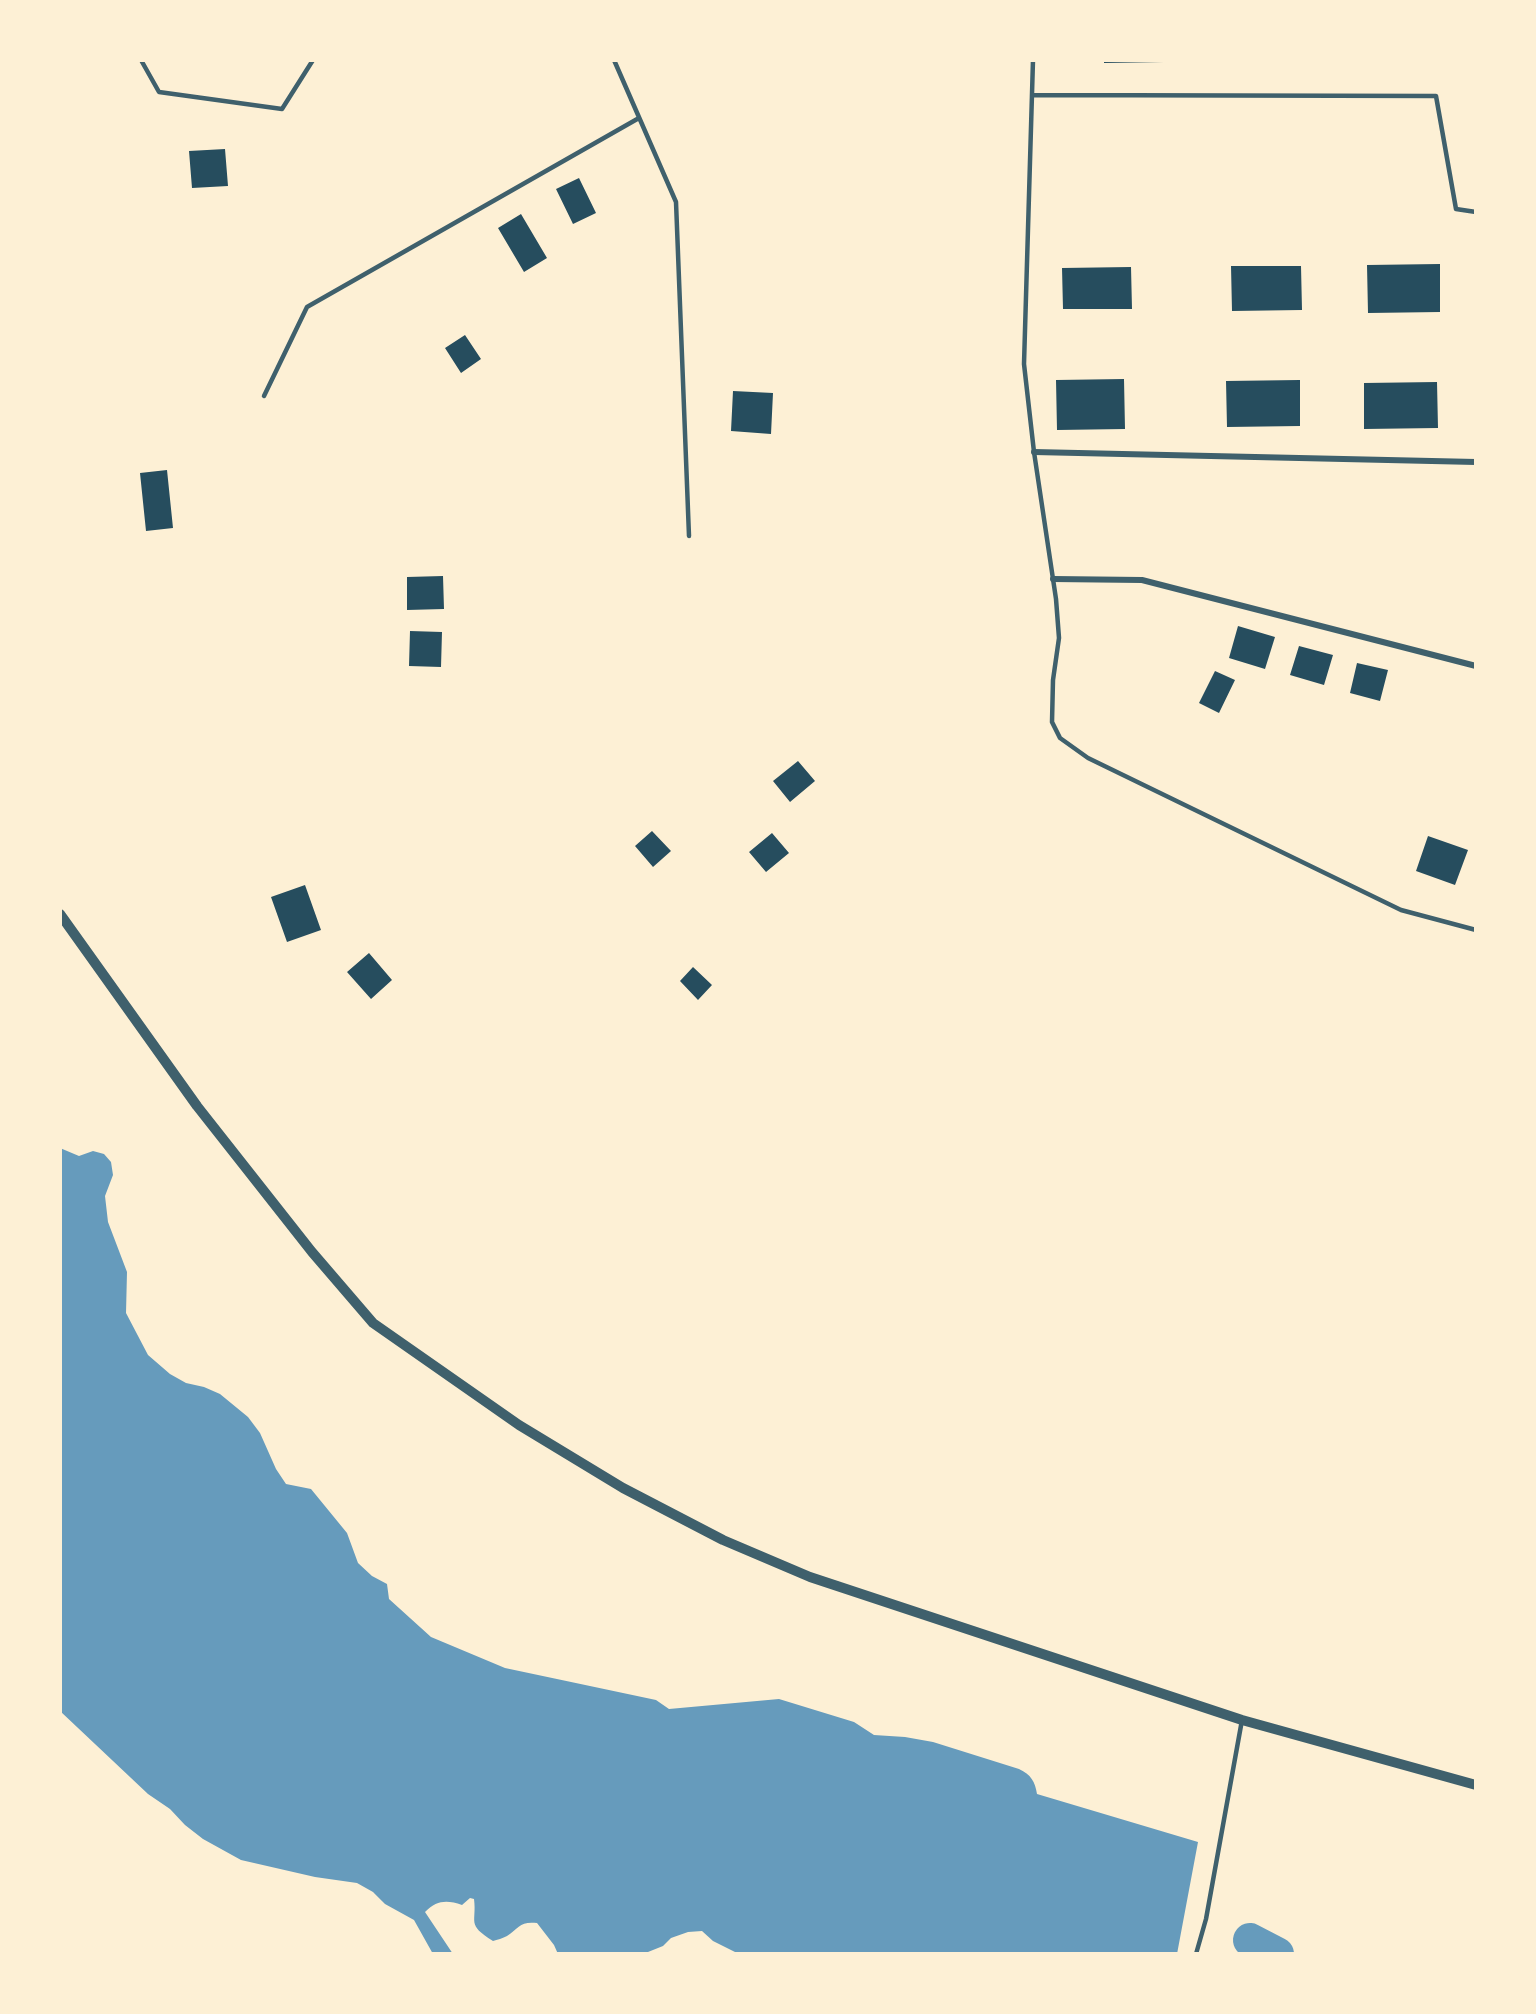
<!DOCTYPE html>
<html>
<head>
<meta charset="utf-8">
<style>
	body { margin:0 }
	#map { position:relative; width:1536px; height:2014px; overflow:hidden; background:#fdf0d5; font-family:Overpass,sans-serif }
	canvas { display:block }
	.frame { position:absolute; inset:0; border:62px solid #fdf0d5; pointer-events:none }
</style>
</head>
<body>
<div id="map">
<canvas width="1536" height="2014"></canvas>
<div class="frame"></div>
</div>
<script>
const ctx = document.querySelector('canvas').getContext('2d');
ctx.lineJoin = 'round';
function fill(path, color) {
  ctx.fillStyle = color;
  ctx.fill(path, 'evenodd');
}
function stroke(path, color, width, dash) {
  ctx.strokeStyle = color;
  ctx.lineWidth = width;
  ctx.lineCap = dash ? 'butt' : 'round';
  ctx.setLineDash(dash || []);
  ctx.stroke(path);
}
fill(new Path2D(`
	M60 1148 79 1156 93 1151 104 1154 111 1162 113 1175 105 1196 108 1222 127 1272 126 1313 148 1355 170 1374 186 1383 204 1387 220 1394 248 1417 260 1433 276 1469 286 1484 311 1489 347 1533 358 1563 372 1576 387 1584 389 1599 431 1637 505 1668 656 1700 669 1709 779 1699 854 1722 874 1735 905 1737 933 1742 1019 1769C1031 1775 1035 1781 1037 1794L1198 1842 1177 1954H739L713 1941 702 1931 688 1932 671 1938 663 1946 643 1954H558L554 1945 537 1923C520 1921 519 1928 507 1936 503 1938 497 1940 493 1941 466 1924 477 1923 474 1899L470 1898 462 1905C447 1900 437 1900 425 1912L453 1954H433L414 1920 385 1904 373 1892 357 1883 315 1877 241 1860 203 1839 185 1825 170 1809 148 1794 60 1711Z`), '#669bbc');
stroke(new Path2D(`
	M1250 1940 1277 1954`), '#669bbc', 34);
fill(new Path2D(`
	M1104 60H1164V62L1104 63Z
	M225 149 228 186 192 188 189 151Z
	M579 178 596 213 573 224 556 189Z
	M521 214 547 258 524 272 498 228Z
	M1440 264V312L1368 313 1367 265Z
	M1231 266H1301L1302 310 1232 311Z
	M1131 267 1132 309H1063L1062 268Z
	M465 335 481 359 461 373 445 348Z
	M1124 379 1125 429 1057 430 1056 380Z
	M1300 380V426L1227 427 1226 381Z
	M1437 382 1438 428 1364 429V383Z
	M733 391 773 393 771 434 731 431Z
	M167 470 173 528 146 531 140 473Z
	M443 576 444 609 407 610V577Z
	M1238 626 1275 637 1265 669 1229 658Z
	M410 631 442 632 441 667 409 666Z
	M1299 646 1333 655 1324 685 1290 675Z
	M1357 663 1388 670 1380 701 1350 693Z
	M1215 671 1235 680 1219 713 1199 703Z
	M798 761 815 781 790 802 773 781Z
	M652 831 671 851 653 867 635 846Z
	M772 833 789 853 766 872 749 852Z
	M1428 836 1468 850 1455 885 1416 871Z
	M305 885 321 930 287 942 271 897Z
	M369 953 392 980 371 999 347 972Z
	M693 967 712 985 698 1000 680 981Z`), '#264d5e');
stroke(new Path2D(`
	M141 60 159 92 282 109 313 60
	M614 60 676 202 689 536
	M1033 60 1024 364 1034 452 1056 599 1059 638 1053 680 1052 722 1060 738 1088 758 1401 910 1476 930
	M1032 95 1436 96 1456 209 1476 212
	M264 396 307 307 639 118
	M1196 1954 1206 1919 1242 1720`), '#3f606c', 4.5);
stroke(new Path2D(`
	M1034 452 1476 462
	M1053 579 1142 580 1476 666`), '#3f606c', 6);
stroke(new Path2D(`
	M60 914 197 1106 312 1252 373 1323 519 1425 623 1488 723 1540 810 1577 1242 1720 1476 1785`), '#3f606c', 10);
</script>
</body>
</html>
